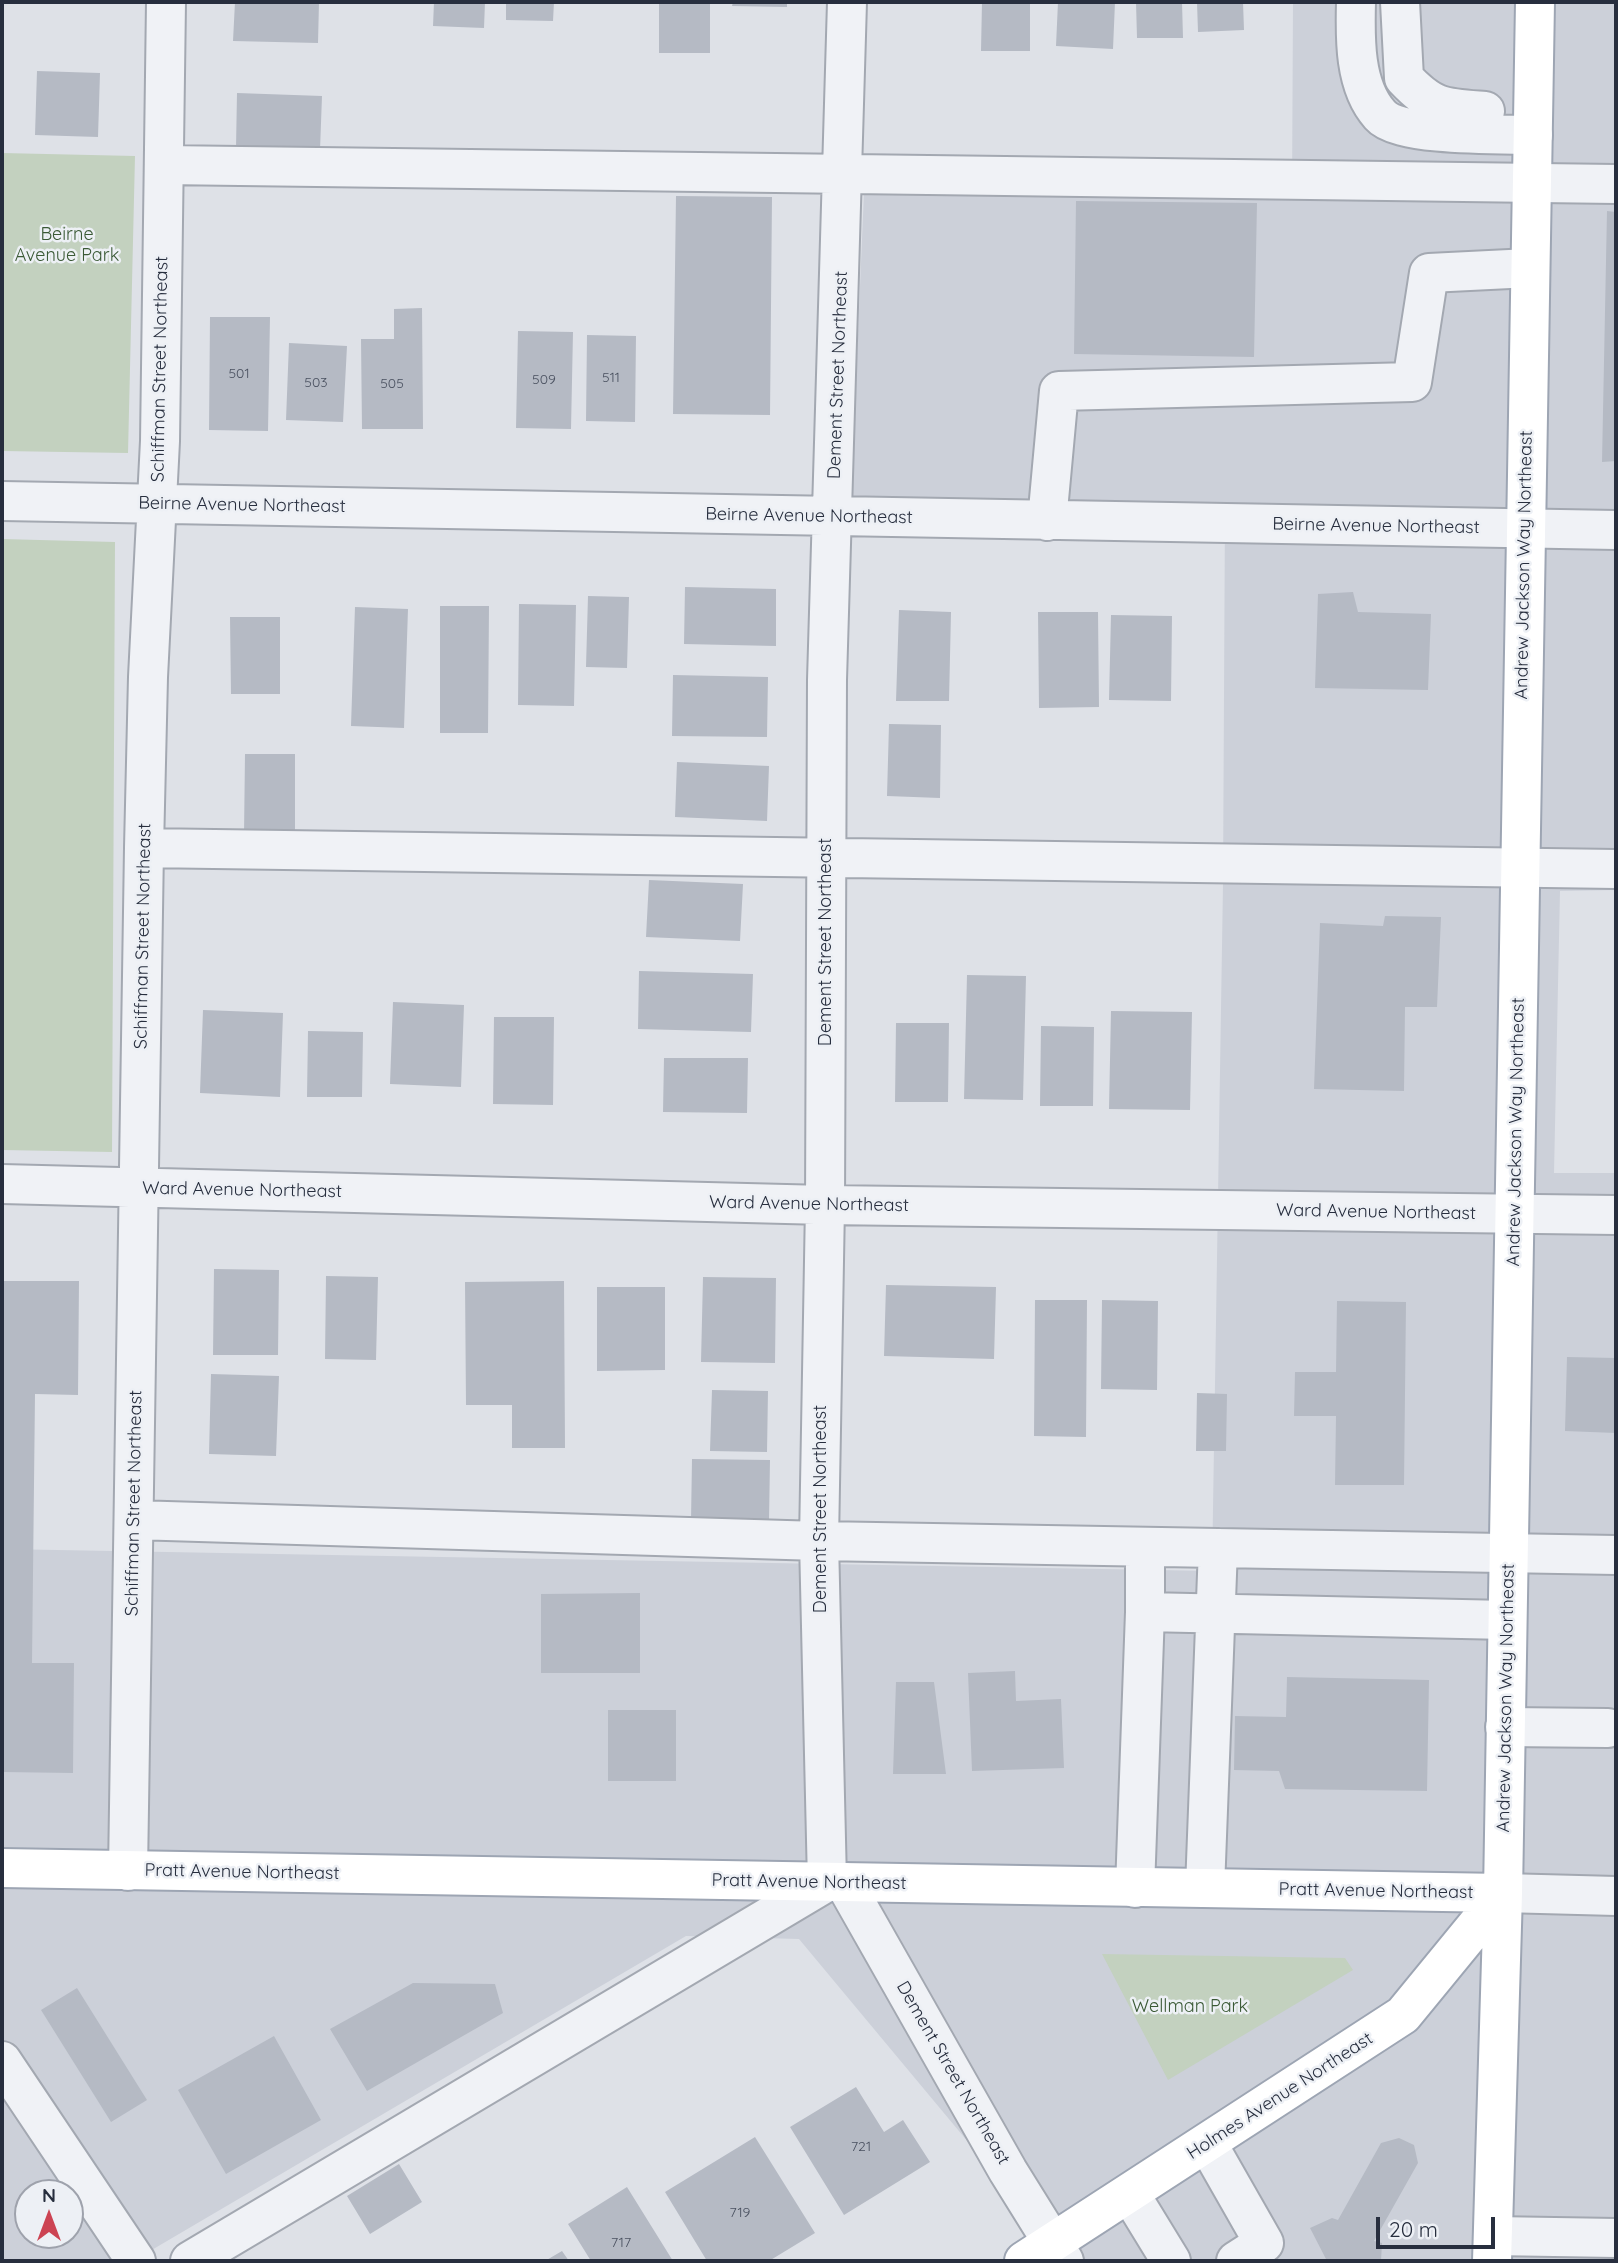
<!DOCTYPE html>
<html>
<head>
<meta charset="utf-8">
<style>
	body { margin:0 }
	#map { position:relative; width:1618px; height:2263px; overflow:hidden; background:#dee1e7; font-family:Quicksand,sans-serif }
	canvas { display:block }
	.frame { position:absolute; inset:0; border:4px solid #272e3e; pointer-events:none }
	.north { position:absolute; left:14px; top:2179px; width:70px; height:70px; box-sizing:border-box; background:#edf0f5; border:2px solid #9ea2ac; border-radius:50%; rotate:0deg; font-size:19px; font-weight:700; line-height:28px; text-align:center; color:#272e3e }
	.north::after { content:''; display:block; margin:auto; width:24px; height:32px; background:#cc4352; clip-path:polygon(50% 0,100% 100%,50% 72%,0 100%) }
	.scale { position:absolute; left:1376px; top:2217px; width:119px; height:32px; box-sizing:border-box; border:4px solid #272e3e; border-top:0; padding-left:9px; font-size:21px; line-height:24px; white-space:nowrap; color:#272e3e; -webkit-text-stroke:5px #edf0f5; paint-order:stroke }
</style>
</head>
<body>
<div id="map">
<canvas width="1618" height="2263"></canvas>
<div class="frame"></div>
<div class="north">N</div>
<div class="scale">20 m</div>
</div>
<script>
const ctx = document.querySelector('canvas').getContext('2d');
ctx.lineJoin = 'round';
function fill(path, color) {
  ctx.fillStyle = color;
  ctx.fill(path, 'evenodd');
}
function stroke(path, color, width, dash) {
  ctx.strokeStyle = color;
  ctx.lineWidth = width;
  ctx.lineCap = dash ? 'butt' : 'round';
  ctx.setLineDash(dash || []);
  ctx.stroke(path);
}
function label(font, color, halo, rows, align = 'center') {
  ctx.font = font + ' Quicksand,sans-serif';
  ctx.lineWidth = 5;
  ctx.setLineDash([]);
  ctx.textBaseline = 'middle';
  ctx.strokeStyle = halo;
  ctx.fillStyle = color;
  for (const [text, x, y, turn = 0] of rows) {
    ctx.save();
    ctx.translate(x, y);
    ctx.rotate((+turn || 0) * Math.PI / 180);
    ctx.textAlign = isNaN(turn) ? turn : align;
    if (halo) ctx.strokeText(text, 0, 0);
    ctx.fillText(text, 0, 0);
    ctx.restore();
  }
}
fill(new Path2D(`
	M1293 2H1616V890L1560 891 1554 1173H1616V2261H1062L1053 2244 799 1939 686 1936 133 2261H2V1549L1212 1571 1223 884 1225 506 851 500 864 192 1292 196ZM28 2193H70V2235H28Z`), '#ccd0d9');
fill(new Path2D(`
	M2 153 135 156 128 453 2 451Z
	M2 539 115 542 112 1152 2 1150Z
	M1102 1954 1345 1958 1353 1970 1168 2080Z`), '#c3d1bf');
fill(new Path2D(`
	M235 2H319L318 43 233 41Z
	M434 2H485L484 28 433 26Z
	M506 2H554L553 21 506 20Z
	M659 2H710V53H659Z
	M733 2H787V7L732 6Z
	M982 2H1030V51H981Z
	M1058 2H1115L1113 49 1056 46Z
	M1136 2H1182L1183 38H1137Z
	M1197 2H1243L1244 30 1198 32Z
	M37 71 100 73 98 137 35 135Z
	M237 93 322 96 320 150 236 148Z
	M676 196 772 197 770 415 673 414Z
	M1076 201 1257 203 1254 357 1074 354Z
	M1607 211 1616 212V461L1602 462Z
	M422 308 423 429H362L361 339H394V309Z
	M210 317H270L268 431 209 430Z
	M518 331 573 332 571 429 516 428Z
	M587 335 636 336 635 422 586 421Z
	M289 343 347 346 343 422 286 420Z
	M685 587 776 589V646L684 644Z
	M1353 592 1358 612 1431 614 1428 690 1315 688 1318 594Z
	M588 596 629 597 627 668 586 667Z
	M519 604 576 605 574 706 518 705Z
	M440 606H489L488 733H440Z
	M355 607 408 609 404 728 351 726Z
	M899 610 951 612 949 701H896Z
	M1038 612H1098L1099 707 1039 708Z
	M1111 615 1172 616 1171 701 1109 700Z
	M230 617H280V694H231Z
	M673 675 768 677 767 737 672 736Z
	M889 724 941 725 940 798 887 796Z
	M245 754H295V836L244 835Z
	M677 762 769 766 767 821 675 817Z
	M649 880 743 884 740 941 646 937Z
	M1385 916 1441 917 1437 1007H1405L1404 1091 1314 1089 1320 923 1383 926Z
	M639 971 753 974 751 1032 638 1029Z
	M967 975 1026 976 1023 1100 964 1099Z
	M393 1002 464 1005 461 1087 390 1084Z
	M203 1010 283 1013 280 1097 200 1093Z
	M1111 1011 1192 1012 1190 1110 1109 1109Z
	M494 1017H554L553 1105 493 1104Z
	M896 1023H949L948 1102H895Z
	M1041 1026 1094 1027 1093 1106H1040Z
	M308 1031 363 1032 362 1097H307Z
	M664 1058H748L747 1113 663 1112Z
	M214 1269 279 1270 278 1355H213Z
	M326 1276 378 1277 376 1360 325 1359Z
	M703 1277 776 1278 775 1363 701 1362Z
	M2 1281H79L78 1395 35 1394 32 1663H74L73 1773 2 1772Z
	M564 1281 565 1448H512V1405H466L465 1282Z
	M886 1285 996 1287 994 1359 884 1356Z
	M597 1287H665V1370L597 1371Z
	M1035 1300H1087L1086 1437 1034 1436Z
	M1102 1300 1158 1301 1157 1390 1101 1389Z
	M1337 1301 1406 1302 1404 1485H1335L1336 1416H1294L1295 1372H1336Z
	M1567 1357 1616 1358V1433L1565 1431Z
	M211 1374 279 1376 276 1456 209 1454Z
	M712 1390 768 1391 767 1452 710 1451Z
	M1197 1393 1227 1394 1226 1451H1196Z
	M692 1459 770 1460 769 1521H691Z
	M640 1593V1673H541V1594Z
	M1015 1671 1016 1701 1061 1699 1064 1768 972 1771 968 1673Z
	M1287 1677 1429 1680 1427 1791 1285 1789 1279 1771 1234 1770 1235 1716 1286 1717Z
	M896 1682H934L946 1774H893Z
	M608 1710H676V1781H608Z
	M413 1983 495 1984 503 2013 367 2091 330 2029Z
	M77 1988 147 2100 111 2122 41 2010Z
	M274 2036 321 2120 226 2174 178 2090Z
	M856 2087 884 2132 903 2120 930 2162 844 2215 790 2127Z
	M755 2137 815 2233 769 2261H707L665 2192Z
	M1399 2138 1414 2145 1418 2163 1374 2241 1382 2243 1381 2261H1327L1310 2228 1332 2218 1338 2220 1381 2143Z
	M399 2164 422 2202 370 2234 347 2196Z
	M627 2187 673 2261H591L568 2224Z
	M562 2251 569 2261H545Z`), '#b5bac4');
const minor = new Path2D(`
	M1356 2C1355 38 1354 86 1380 115 1399 137 1502 134 1533 135
	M1400 2 1404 78C1433 109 1444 108 1485 111
	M164 165 1616 184
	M2 501 1616 530
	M1047 521 1059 391 1412 382 1429 273 1530 268
	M144 848 1616 869
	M2 1184 825 1205 1616 1215
	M134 1520 819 1541 1616 1555
	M1145 1612V1547
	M1505 1727 1608 1728
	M128 1871 144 848 148 677 160 441 166 2
	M844 1882 1008 2171 1064 2261
	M1135 1888 1145 1612 1507 1620
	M1205 1888 1218 1548
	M1503 1893 1616 1896
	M2 2061 136 2261
	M1207 2143 1264 2243 1236 2261
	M1130 2194 1171 2261
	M1493 2236 1616 2238
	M190 2261 827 1882 819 1541 825 1205 827 680 847 2`);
const major = new Path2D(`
	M2 1868 1503 1893
	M1024 2261 1403 2015 1503 1893
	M1492 2261 1503 1893 1535 2`);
stroke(minor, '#a3a8b1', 42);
stroke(major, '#9da5b3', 42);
stroke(minor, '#f0f2f6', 38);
stroke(major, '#fff', 38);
label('14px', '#4a5160', null, [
	["501",239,374],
	["511",611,378],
	["509",544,380],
	["503",316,383],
	["505",392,384],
	["721",861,2147],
	["719",740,2213],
	["717",621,2243]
]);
label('18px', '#3a5935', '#edf0f5', [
	["Beirne",67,235],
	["Avenue Park",67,256],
	["Wellman Park",1190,2007]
]);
label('18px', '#272e3e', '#edf0f5', [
	["Schiffman Street Northeast",160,369,-89],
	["Dement Street Northeast",838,375,-88],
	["Beirne Avenue Northeast",242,505,1],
	["Beirne Avenue Northeast",809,516,1],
	["Beirne Avenue Northeast",1376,526,1],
	["Andrew Jackson Way Northeast",1524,565,-89],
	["Schiffman Street Northeast",143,936,-89],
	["Dement Street Northeast",826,942,-90],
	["Andrew Jackson Way Northeast",1516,1132,-89],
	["Ward Avenue Northeast",242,1190,1],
	["Ward Avenue Northeast",809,1204,1],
	["Ward Avenue Northeast",1376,1212,1],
	["Schiffman Street Northeast",134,1503,-89],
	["Dement Street Northeast",821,1509,-90],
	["Andrew Jackson Way Northeast",1506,1698,-89],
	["Pratt Avenue Northeast",242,1872,1],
	["Pratt Avenue Northeast",809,1882,1],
	["Pratt Avenue Northeast",1376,1891,1],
	["Dement Street Northeast",953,2073,60],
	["Holmes Avenue Northeast",1280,2096,-33]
]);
</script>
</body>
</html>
